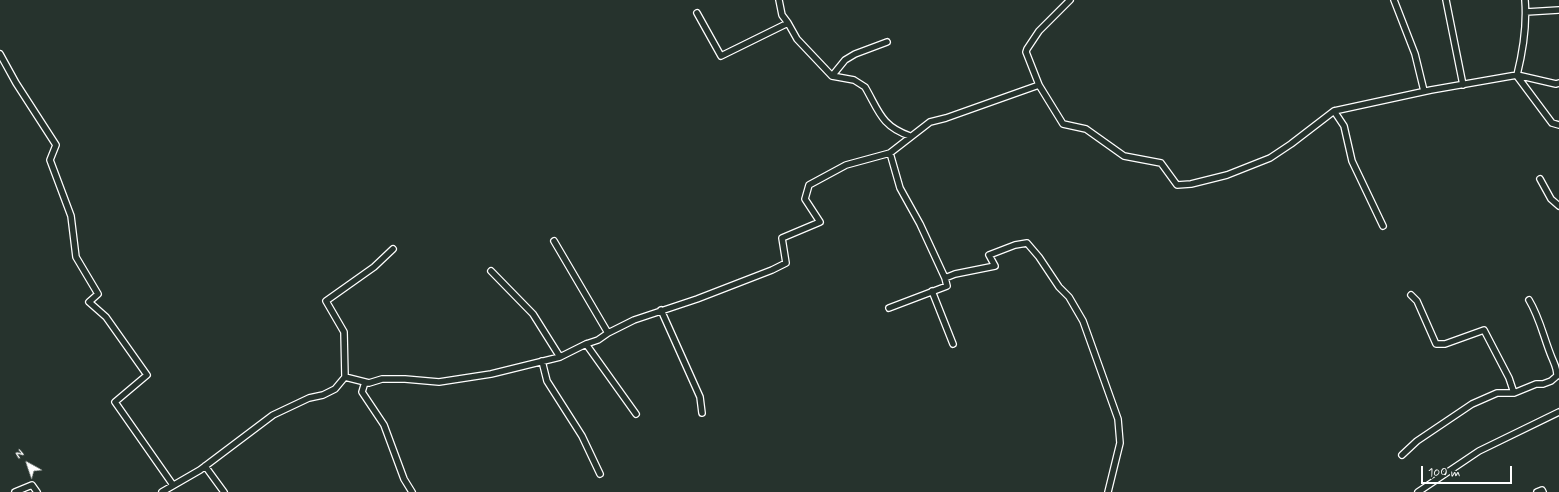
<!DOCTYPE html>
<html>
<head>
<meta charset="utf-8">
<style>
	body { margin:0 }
	#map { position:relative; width:1559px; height:492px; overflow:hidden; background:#26332d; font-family:Mynerve,sans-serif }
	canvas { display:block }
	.north { position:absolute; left:8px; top:444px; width:40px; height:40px; -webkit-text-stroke:3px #26332d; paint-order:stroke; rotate:320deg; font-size:11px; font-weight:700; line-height:16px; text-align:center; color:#fff }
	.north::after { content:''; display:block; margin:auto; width:14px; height:18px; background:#fff; clip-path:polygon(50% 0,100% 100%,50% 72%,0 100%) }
	.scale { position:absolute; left:1421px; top:466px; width:91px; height:18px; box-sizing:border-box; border:2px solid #fff; border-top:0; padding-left:5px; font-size:12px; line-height:14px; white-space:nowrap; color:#fff; -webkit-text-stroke:3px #26332d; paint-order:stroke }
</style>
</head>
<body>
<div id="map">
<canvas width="1559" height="492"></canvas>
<div class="north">N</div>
<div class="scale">100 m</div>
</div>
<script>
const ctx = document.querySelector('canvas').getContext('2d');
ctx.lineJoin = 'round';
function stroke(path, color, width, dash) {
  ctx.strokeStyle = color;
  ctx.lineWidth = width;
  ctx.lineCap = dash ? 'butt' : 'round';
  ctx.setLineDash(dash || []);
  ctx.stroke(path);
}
const street = new Path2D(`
	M779 0 782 15 788 23 797 39 832 76 854 80 865 87C879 111 881 126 910 136
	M1394 0 1415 54 1424 91
	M1446 0 1463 85
	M1526 12 1559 10
	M697 13 721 56 788 23
	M0 54 16 83 56 145 50 160 71 216 76 257 98 294 89 302 106 317 147 375 115 402 173 485
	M1517 75C1523 51 1527 26 1525 0
	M832 76 845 60 855 54 887 42
	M1517 76 1552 123 1559 125
	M1039 85 1026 52 1027 49 1039 31 1070 0
	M1334 111 1344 126 1352 161 1383 226
	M890 153 900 188 920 224 945 278 955 274 995 266 989 255 1015 245 1027 243 1039 257 1059 287 1069 297 1083 321 1118 419 1120 443 1108 492
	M1540 179 1551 199 1559 206
	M554 241 608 333
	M491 271 533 314 560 357
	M932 291 953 344
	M1411 295 1417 301 1436 344H1445L1484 330 1509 378 1514 393
	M1529 300C1540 318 1544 339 1552 358 1555 365 1557 368 1557 376
	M889 308 947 286 945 278
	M661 310 700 397 702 413
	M586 344 636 414
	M542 361 547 381 582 436 600 474
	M345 377 344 332 326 301 374 267 393 249
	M365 382 362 392 384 425 404 479 412 492
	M1402 455 1417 441 1472 404 1497 393H1514L1536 384H1543L1551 381 1559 374
	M205 466 224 492
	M15 492 32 485 37 492
	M162 492 200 470 273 415 309 398 323 395 335 389 345 377 369 383 382 379H405L439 382 491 374 560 357 586 344 598 340 608 333 634 320 697 299 772 270 786 263 782 238 820 222 805 199 809 185 846 165 890 153 930 122 946 118 1039 85 1063 124 1086 129 1124 156 1161 163 1177 185 1191 184 1227 175 1270 158 1291 144 1334 111 1431 90 1517 75 1556 84 1559 83
	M1418 492 1479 451 1559 412
	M1537 492 1542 490 1543 492`);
stroke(street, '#fff', 8);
stroke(street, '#26332d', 5.5);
</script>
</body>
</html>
